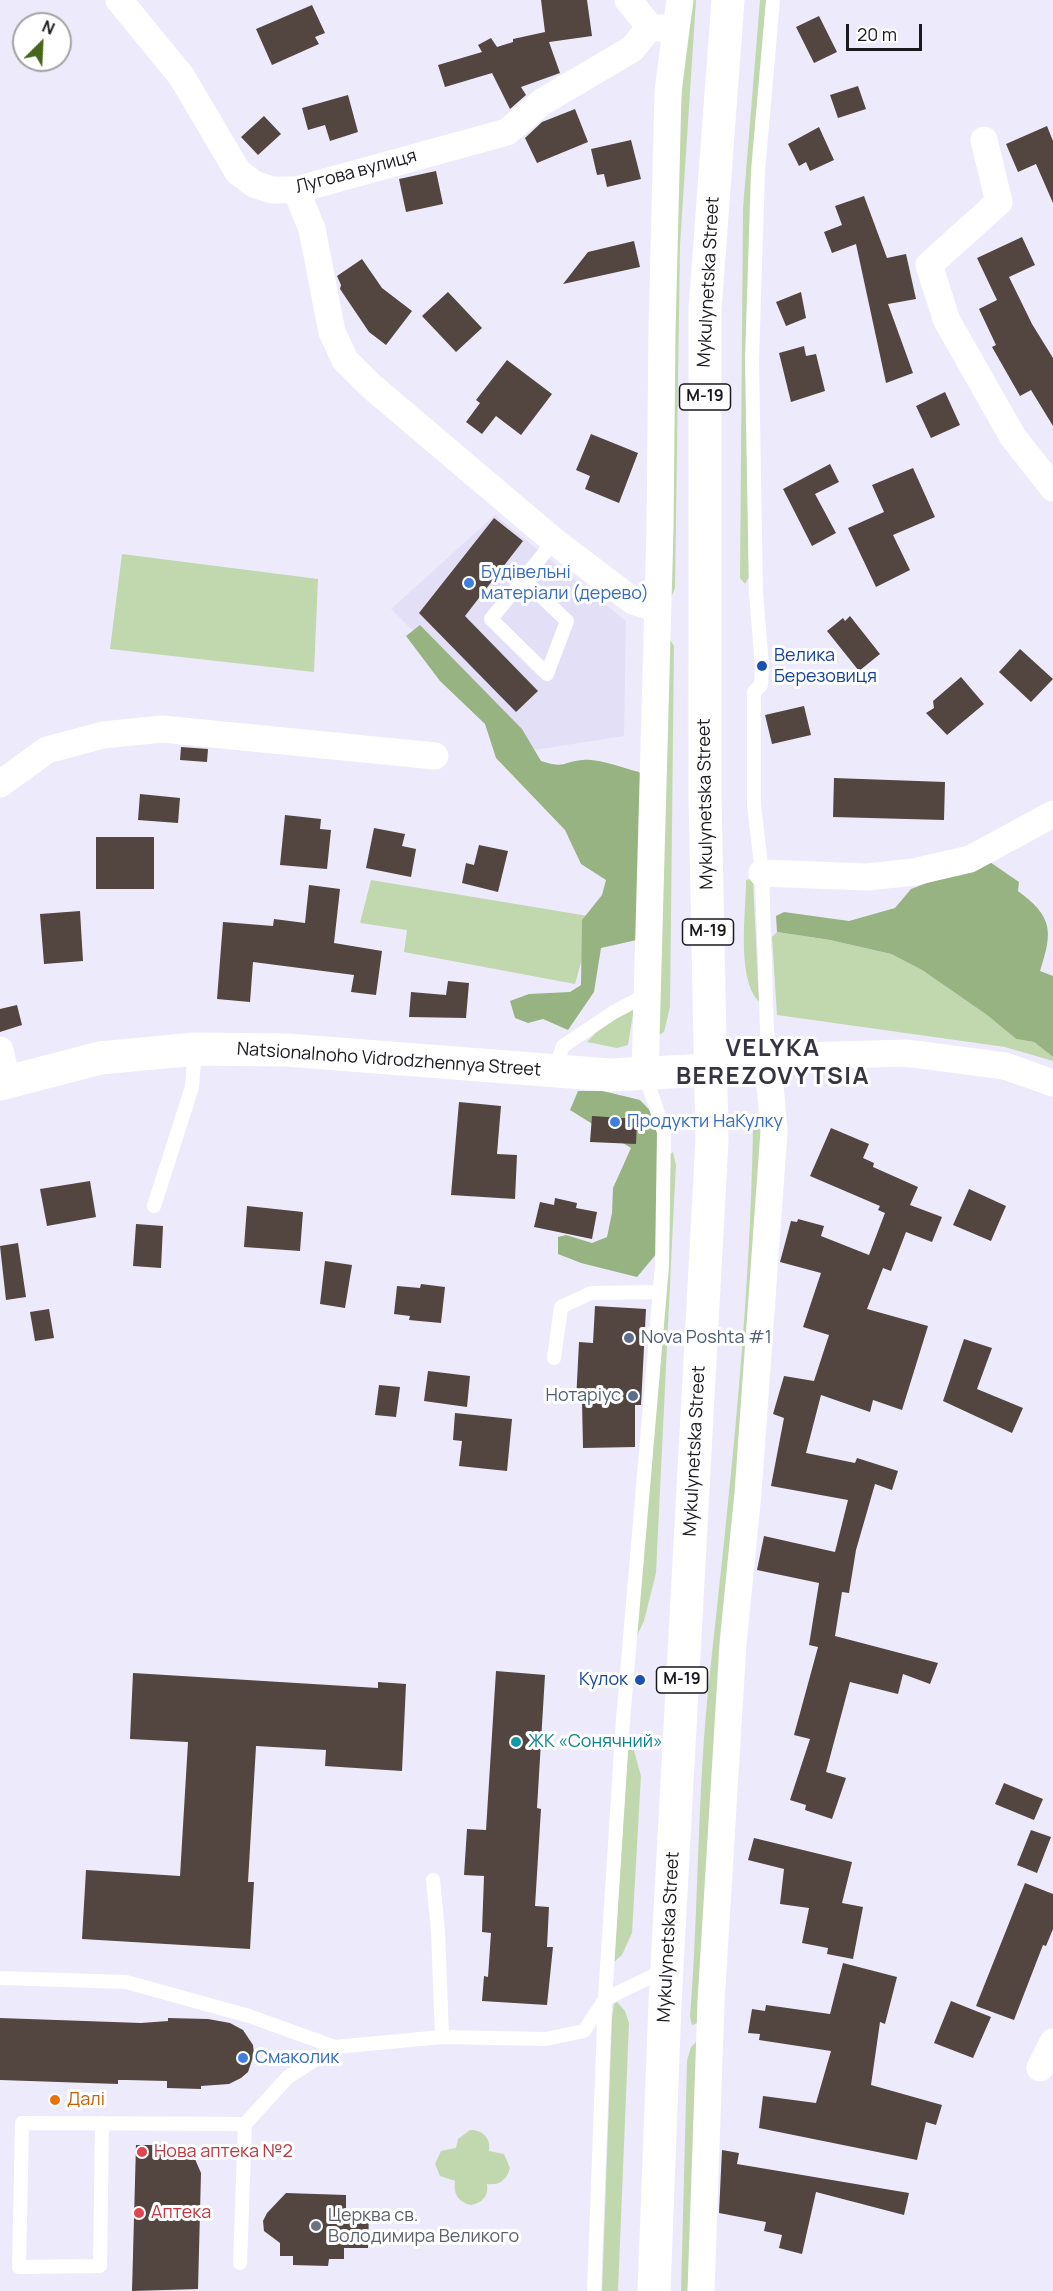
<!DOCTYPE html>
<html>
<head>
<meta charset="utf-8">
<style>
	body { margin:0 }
	#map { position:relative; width:1053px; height:2291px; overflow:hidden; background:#edebfb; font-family:Manrope,sans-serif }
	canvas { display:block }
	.north { position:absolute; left:12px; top:12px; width:60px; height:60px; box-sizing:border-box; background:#fff; border:2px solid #a3a3a5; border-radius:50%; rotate:24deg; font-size:16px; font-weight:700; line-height:24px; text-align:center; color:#19191e }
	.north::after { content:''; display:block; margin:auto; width:21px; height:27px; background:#46661b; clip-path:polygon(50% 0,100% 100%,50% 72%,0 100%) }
	.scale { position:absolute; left:846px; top:24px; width:76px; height:27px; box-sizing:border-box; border:3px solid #19191e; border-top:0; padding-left:8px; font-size:18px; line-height:21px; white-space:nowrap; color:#19191e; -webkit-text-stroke:4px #fff; paint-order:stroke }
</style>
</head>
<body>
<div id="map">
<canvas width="1053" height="2291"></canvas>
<div class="north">N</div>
<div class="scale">20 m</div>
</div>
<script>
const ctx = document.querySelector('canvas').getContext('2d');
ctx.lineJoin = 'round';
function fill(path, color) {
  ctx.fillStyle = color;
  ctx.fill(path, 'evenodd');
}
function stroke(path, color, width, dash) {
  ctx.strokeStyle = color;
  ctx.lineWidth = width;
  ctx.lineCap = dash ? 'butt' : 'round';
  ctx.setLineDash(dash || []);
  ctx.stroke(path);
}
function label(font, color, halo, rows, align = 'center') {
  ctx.font = font + ' Manrope,sans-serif';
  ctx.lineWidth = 6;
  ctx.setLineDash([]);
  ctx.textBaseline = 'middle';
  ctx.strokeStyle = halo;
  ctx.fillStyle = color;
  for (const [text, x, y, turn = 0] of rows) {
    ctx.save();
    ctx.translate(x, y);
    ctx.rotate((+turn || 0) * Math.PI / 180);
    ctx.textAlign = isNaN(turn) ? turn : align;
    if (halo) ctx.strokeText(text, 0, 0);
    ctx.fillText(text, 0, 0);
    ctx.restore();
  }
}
fill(new Path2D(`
	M495 515 626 621 624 736 534 750 391 609Z`), '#e2dff7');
fill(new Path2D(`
	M687 0H696L680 245 675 588 669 603 673 245Z
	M760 0H770L747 361 749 577 745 584 740 578 743 208Z
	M122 554 318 579 314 672 110 649Z
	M668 636 674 646 670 1007 664 1032 656 1037Z
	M753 879 759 1002C736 978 746 913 746 880Z
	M371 880 594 917 575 984 404 952 407 930 360 923Z
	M777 932 830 940 891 954 922 970 987 1015 1016 1039 1034 1042 1053 1057V1061L1005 1047 777 1015 772 937Z
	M634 1008 628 1045 617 1048 587 1042 607 1021Z
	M764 1105 700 2022 692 2025 690 2017C699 1906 697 1793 709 1682 729 1497 750 1313 753 1126Z
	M673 1152 676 1165 674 1202 656 1573 644 1621 636 1638 669 1155Z
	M629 1732 641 1776 632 1933 622 1955 614 1962Z
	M617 2002 625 2011 629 2023 618 2291H602L612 2018 614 2004Z
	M701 2037 696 2291H681L687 2061 691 2047Z
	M470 2130C482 2130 491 2137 489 2151L504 2154 510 2168C507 2179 500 2186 487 2184 489 2196 482 2203 471 2205 458 2202 453 2194 455 2181L440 2176 435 2164 441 2151 456 2148 458 2139Z`), '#c1d8af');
fill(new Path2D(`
	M420 625 522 729 541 761C567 769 561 762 583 760 599 758 622 768 639 772L648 785 650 937 601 948 594 992 568 1030 543 1019 528 1023 515 1018 510 1001 529 994 570 992 581 985 582 920 602 895 606 880 581 864 565 830 496 758 485 724 440 681 406 636Z
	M987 860 1019 882 1018 891C1053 917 1053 931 1040 971L1053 976V1057L1034 1042 1016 1039 987 1015 922 970 891 954 830 940 777 932 776 916 784 912 849 921 895 908 911 889Z
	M578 1091H603L640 1100 656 1117 662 1187 658 1252 637 1277 581 1263 558 1254V1237L566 1235 592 1243 607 1237 612 1213 613 1188 631 1148 570 1110Z`), '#98b382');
fill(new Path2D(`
	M541 0H587L592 36 549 42 560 73 521 87 526 95 510 109 492 73 445 87 438 65 482 52 478 45 491 38 497 47 513 42V39L545 32Z
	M312 5 325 33 315 37 319 44 272 65 256 29Z
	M819 16 837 52 814 63 796 27Z
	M858 86 866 109 838 118 830 95Z
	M348 95 358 132 330 141 325 125 308 130 302 108Z
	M575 109 588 142 537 163 525 138 542 122Z
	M264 116 281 134 258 155 241 137Z
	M1047 126 1053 141V203L1036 164 1018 172 1006 144Z
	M819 127 834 160 810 171 806 162 799 166 788 144Z
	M631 140 641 179 607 187 604 174 597 175 591 149Z
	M436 171 443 204 406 212 399 179Z
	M864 196 887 258 906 254 916 299 888 304 913 373 886 383 856 244 832 253 824 232 842 225 835 206Z
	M1022 237 1035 265 1009 277 1032 324 1053 358V426L1031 390 1020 396 992 347 996 345 979 309 997 300 977 258Z
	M634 241 640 267 563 284 588 252Z
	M362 259 382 288 412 311 386 345 369 332 340 289 341 285 337 276Z
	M448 292 482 328 456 352 422 316Z
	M801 292 806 318 786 326 776 302Z
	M804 346 806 356 816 354 825 391 791 402 779 353Z
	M507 360 552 394 521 435 496 416 482 434 466 422 480 403 476 400Z
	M945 392 960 425 931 438 916 406Z
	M591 434 638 453 619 503 585 489 590 476 576 470Z
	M830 464 839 482 815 494 836 533 812 546 783 489Z
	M913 468 935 517 893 535 910 570 876 587 848 528 884 512 872 485Z
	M494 518 523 541 465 616 538 691 516 712 419 613Z
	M850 616 880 654 859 671 827 631 843 618 845 621Z
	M1020 649 1053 679 1031 702 999 672Z
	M961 677 984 704 947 735 926 713 934 708 933 701Z
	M804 706 811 735 772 744 765 715Z
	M181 747 208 749 207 762 180 760Z
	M834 778 945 782 944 820 833 817Z
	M140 794 180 798 178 823 138 820Z
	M285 815 321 819 320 829 331 830 327 869 280 865Z
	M374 828 405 834 402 846 416 849 411 877 366 868Z
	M96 837H154V889H96Z
	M479 845 508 851 498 892 462 883 466 863 474 865Z
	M309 885 340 889 334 943 382 951 376 995 351 992 354 975 253 962 250 1002 217 999 223 922 273 926 274 919 305 923Z
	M80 911 83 961 44 964 40 914Z
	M448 981 469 983 466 1018 409 1017 411 992 446 995Z
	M17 1005 22 1025 0 1032V1009Z
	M459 1102 501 1106 497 1154 517 1155 515 1199 451 1195Z
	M592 1116 637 1119 636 1144 590 1142Z
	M831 1128 869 1144 863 1158 874 1163 873 1167 918 1187 910 1205 942 1217 932 1242 906 1232 891 1271 883 1268 867 1309 928 1326 902 1410 873 1400 870 1412 821 1395 806 1453 855 1463 857 1458 898 1471 892 1490 875 1484 856 1550 849 1593 842 1592 835 1636 938 1663 930 1684 903 1674 898 1694 850 1682 826 1772 846 1778 832 1819 805 1810 806 1805 790 1800 810 1739 794 1735 818 1647 809 1645 819 1583 757 1570 764 1536 835 1552 848 1500 771 1486 784 1418 773 1414 784 1376 814 1381 829 1335 803 1327 821 1273 780 1262 791 1221 797 1222 798 1219 824 1226 821 1236 869 1255 885 1213 878 1210 880 1206 810 1176Z
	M90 1181 96 1217 47 1226 40 1189Z
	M969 1189 1006 1206 991 1241 953 1225Z
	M555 1198 577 1203 576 1208 597 1212 592 1239 534 1227 540 1202 554 1205Z
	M247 1206 303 1212 300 1251 244 1247Z
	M136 1224 163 1226 161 1268 133 1266Z
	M18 1243 26 1297 6 1300 0 1246Z
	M325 1261 352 1265 345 1308 320 1304Z
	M421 1284 445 1287 441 1323 409 1320 410 1316 394 1314 397 1286 420 1288Z
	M595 1306 646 1309 641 1405H635V1447L583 1448 582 1401H576L579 1342 593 1343Z
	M49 1309 54 1338 35 1341 30 1312Z
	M964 1339 992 1348 977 1389 1023 1408 1012 1433 943 1401Z
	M428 1371 470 1376 467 1407 424 1401Z
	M379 1385 400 1387 396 1417 375 1415Z
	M455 1413 512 1419 507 1471 459 1466 462 1441 453 1440Z
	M496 1671 545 1675 537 1808 541 1809 535 1906 549 1907 547 1947H553L547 2005 482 2001 484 1976 488 1977 491 1933 482 1932 484 1876 464 1875 467 1829 486 1830Z
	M133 1673 378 1688V1682L406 1684 402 1771 325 1766 326 1750 256 1746 248 1882H254L250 1949 82 1939 86 1870 180 1876 188 1742 130 1739Z
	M1004 1783 1043 1799 1034 1820 995 1804Z
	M1031 1830 1051 1837 1037 1873 1017 1865Z
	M754 1838 852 1862 842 1903 863 1907 853 1959 827 1954 828 1948 802 1943 809 1908 780 1904 784 1869 748 1860Z
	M1025 1883 1053 1894V1929L1046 1946 1043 1945 1014 2020 976 2006Z
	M843 1963 897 1977 885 2024 880 2022 871 2085 942 2105 936 2125 926 2122 917 2160 759 2128 763 2096 816 2103 831 2051 759 2040 760 2034 748 2033 752 2009 765 2011 766 2005 830 2014Z
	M951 2001 991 2017 973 2058 934 2043Z
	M0 2018 141 2023 168 2021V2018L208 2019 230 2023 243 2030 253 2045 254 2054 248 2072 241 2078 229 2084 201 2086V2089L167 2088V2081L126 2080H118V2084L0 2080Z
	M136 2145H181L180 2153 195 2159 201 2173 198 2289 132 2291Z
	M722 2150 739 2153 737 2164 909 2193 904 2215 816 2192 802 2254 779 2248 782 2235 764 2231 766 2222 719 2213Z
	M286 2193 346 2195V2209L369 2210 368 2248H344V2259H329L328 2266 293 2265V2256H280V2243L264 2231 263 2221 267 2213Z`), '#534540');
stroke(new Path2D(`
	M524 580 567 621 547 674 491 619 554 541
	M768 1061 762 873 754 805V692L761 685 762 666 756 593 752 360 758 171 773 0
	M554 1071 563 1046 614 1012 646 995
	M154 1206 192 1087 195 1049
	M554 1358 561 1307 591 1293 658 1292
	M433 1880 438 1931 442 2037
	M0 1978 126 1982 249 2016 335 2047 442 2037 546 2039 584 2031 605 1999 623 1720 662 1266 664 1132 645 1074
	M102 2123 100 2266 19 2267 22 2123 245 2124
	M240 2263 245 2124 288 2077 335 2047
	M594 2291 605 1999 665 1970`), '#fff', 14);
stroke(new Path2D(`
	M119 0 182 77 238 172 254 184 272 190H296L507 132 542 102 632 49 650 27
	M628 0 650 27
	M660 28 676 29 680 0
	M984 140 999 202 929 265 947 321 1013 437 1053 488
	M296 190 312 229 332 332 345 360 371 386 554 541 633 601 657 609
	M0 784 47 750 103 735 162 729 435 756
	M762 873 867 877 914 872 970 859 1053 814
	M0 1050 7 1081
	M711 1070 803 1056 906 1053 1005 1066 1053 1083
	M645 1074 660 529 662 332 668 92 676 29
	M1040 2068 1053 2042
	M701 2291 711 2002 733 1644 748 1493 774 1131 768 1061`), '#fff', 27);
stroke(new Path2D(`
	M0 1084 100 1058 195 1049 287 1050 609 1075 711 1070`), '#fff', 33);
stroke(new Path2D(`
	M654 2291 665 2003 712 1140 705 795V309L728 0`), '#fff', 33);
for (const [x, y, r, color] of [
	[469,583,6,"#3f7fe0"],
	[762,666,6,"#1a4fb4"],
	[615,1122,6,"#3f7fe0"],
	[629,1338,6,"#5c6f8a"],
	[633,1396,6,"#5c6f8a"],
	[640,1680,6,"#1a4fb4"],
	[516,1742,6,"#0f9aa8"],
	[243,2058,6,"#3f7fe0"],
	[55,2100,6,"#e8710a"],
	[142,2152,6,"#e0444e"],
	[139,2213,6,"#e0444e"],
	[316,2226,6,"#6b7280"]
]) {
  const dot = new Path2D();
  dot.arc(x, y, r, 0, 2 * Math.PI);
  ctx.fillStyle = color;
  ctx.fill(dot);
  stroke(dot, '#fff', 2);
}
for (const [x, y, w] of [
	[705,397,51],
	[708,932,51],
	[682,1680,51]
]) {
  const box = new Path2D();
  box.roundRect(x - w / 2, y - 13, w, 26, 4.5);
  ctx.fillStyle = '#fff';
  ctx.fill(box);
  stroke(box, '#19191e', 1.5);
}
label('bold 16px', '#19191e', null, [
	["М-19",705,397],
	["М-19",708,932],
	["М-19",682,1680]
]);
label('18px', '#19191e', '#fff', [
	["Лугова вулиця",356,172,-15],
	["Mykulynetska Street",709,282,-87],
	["Mykulynetska Street",706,804,-91],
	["Natsionalnoho Vidrodzhennya Street",389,1060,4],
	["Mykulynetska Street",695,1451,-87],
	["Mykulynetska Street",669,1937,-87]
]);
label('18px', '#366cbe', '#fff', [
	["Будівельні",481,573],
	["матеріали (дерево)",481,594],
	["Продукти НаКулку",627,1122],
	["Смаколик",255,2058]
], 'left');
label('18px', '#164399', '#fff', [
	["Велика",774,656],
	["Березовиця",774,677],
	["Кулок",628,1680,"right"]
], 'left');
label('18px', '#4e5e75', '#fff', [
	["Nova Poshta #1",641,1338],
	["Нотаріус",621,1396,"right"]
], 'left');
label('18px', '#0d838f', '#fff', [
	["ЖК «Сонячний»",528,1742]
], 'left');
label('18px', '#c56008', '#fff', [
	["Далі",67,2100]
], 'left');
label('18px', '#be3a42', '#fff', [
	["Нова аптека №2",154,2152],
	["Аптека",151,2213]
], 'left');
label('18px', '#5b616d', '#fff', [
	["Церква св.",328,2216],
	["Володимира Великого",328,2237]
], 'left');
ctx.letterSpacing = '1.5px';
label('bold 24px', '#363440', '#fff', [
	["VELYKA",773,1049],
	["BEREZOVYTSIA",773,1077]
]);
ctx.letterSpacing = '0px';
</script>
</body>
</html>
